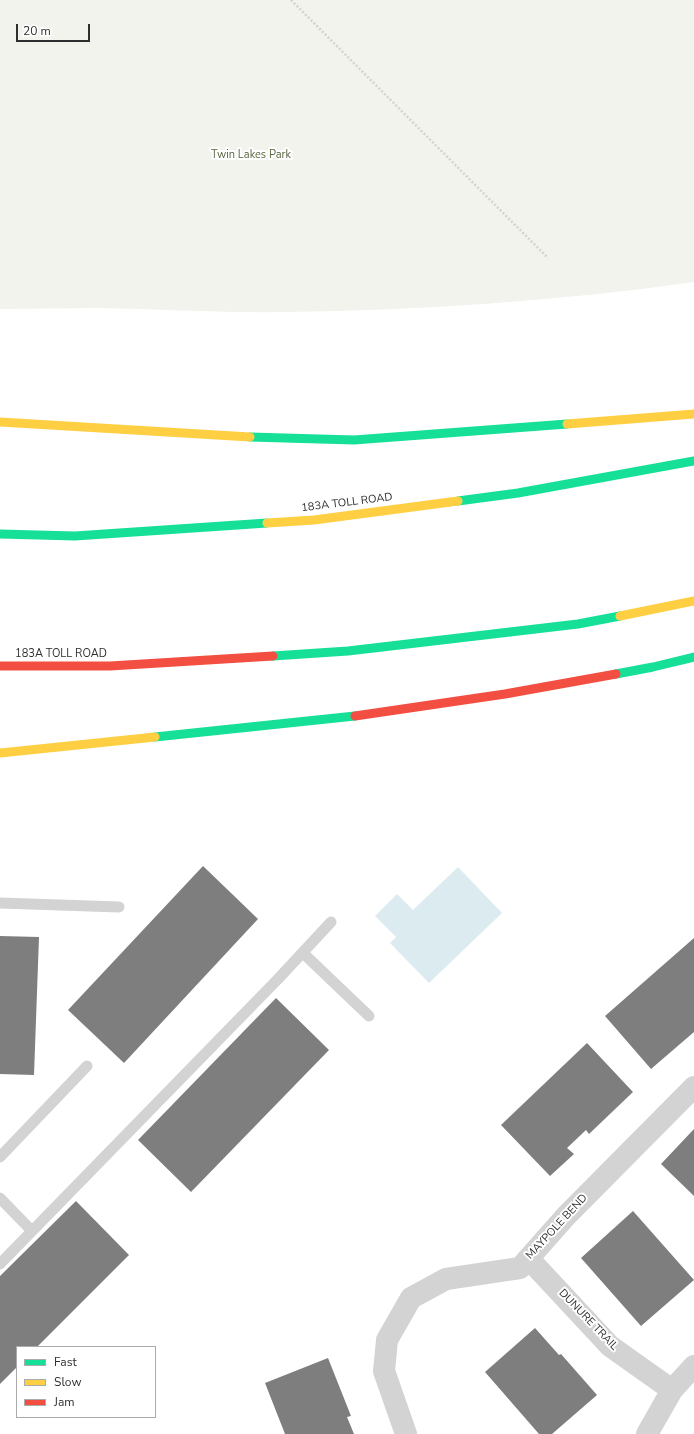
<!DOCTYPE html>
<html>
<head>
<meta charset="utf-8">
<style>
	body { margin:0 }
	#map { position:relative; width:694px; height:1434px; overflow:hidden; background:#fff; font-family:"Nunito Sans",sans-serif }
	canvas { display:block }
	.legend { position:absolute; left:16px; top:1346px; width:140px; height:72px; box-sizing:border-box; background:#fff; border:1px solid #ababab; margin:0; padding:5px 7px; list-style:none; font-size:12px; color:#2e2e2e }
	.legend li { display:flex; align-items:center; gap:8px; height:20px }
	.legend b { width:20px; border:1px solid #ababab }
	.scale { position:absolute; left:16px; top:24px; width:74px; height:18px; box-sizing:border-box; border:2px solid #2e2e2e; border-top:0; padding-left:5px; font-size:12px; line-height:14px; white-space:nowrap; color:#2e2e2e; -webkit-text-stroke:3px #fff; paint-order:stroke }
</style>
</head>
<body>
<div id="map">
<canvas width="694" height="1434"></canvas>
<ul class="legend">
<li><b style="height:5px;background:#16e098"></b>Fast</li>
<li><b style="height:5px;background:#ffcf43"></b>Slow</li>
<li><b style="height:5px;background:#f24e42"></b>Jam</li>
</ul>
<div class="scale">20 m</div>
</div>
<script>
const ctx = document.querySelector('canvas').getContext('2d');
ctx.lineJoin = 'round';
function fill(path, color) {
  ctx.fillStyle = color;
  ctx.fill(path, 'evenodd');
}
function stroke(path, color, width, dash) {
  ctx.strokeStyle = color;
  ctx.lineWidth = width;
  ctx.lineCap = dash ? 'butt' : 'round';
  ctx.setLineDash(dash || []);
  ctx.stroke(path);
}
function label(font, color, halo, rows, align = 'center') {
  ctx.font = font + ' "Nunito Sans",sans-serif';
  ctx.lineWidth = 4;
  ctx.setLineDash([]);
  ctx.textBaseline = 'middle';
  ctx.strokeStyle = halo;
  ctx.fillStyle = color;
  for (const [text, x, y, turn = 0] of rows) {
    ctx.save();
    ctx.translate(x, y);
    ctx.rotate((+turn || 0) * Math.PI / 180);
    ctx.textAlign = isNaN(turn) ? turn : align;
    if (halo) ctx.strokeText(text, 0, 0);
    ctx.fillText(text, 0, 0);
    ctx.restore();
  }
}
fill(new Path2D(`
	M0 0H694V282C559 301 423 310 286 312 224 313 161 309 98 308 65 308 33 309 0 309Z`), '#f1f3ec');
fill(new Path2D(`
	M458 867 502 913 429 983 390 943 396 937 375 916 397 894 413 910Z`), '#dbebf0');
fill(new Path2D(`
	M203 866 258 919 124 1063 68 1010Z
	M0 936 39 937 34 1075 0 1074Z
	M694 938V1032L651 1069 605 1016Z
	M276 998 329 1050 191 1192 138 1140Z
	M587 1043 633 1092 589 1134 586 1130 567 1148 574 1154 550 1176 501 1125Z
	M694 1129V1196L661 1164Z
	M76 1201 129 1255 37 1347H17V1367L0 1384V1276Z
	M633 1211 694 1280 641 1326 581 1258Z
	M535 1328 559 1355 561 1354 597 1395 552 1434H539L485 1372Z
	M328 1358 351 1416 347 1417 354 1434H285L265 1383Z`), '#7e7e7e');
stroke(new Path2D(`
	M291 0 548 258`), '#d3d3d3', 2.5, [2, 2]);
stroke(new Path2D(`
	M0 903 119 907
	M303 953 369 1016
	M0 1157 87 1066
	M0 1198 32 1231
	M0 1264 278 979 331 922`), '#d3d3d3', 11);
stroke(new Path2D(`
	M529 1259 610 1346 672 1390
	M406 1434 384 1371 387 1340 411 1298 446 1279 520 1268 566 1216 694 1087
	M647 1434 672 1390 694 1366`), '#d3d3d3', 22);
stroke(new Path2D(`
	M250 437 354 440 567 424
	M458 501 518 493 694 461
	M0 534 75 536 267 523
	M273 656 348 651 578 624 620 616
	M616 674 653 667 694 657
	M155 737 355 716`), '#16e098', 9);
stroke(new Path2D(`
	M0 422 250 437
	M567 424 694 414
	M267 523 314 520 458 501
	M620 616 694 601
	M0 753 155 737`), '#ffcf43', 9);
stroke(new Path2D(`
	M0 666H110L273 656
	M355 716 505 694 616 674`), '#f24e42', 9);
label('11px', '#58663f', '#fff', [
	["Twin Lakes Park",251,155]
]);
label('11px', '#2e2e2e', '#fff', [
	["183A TOLL ROAD",347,503,-7],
	["183A TOLL ROAD",61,654],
	["MAYPOLE BEND",557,1227,-47],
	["DUNURE TRAIL",588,1320,46]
]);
</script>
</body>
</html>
